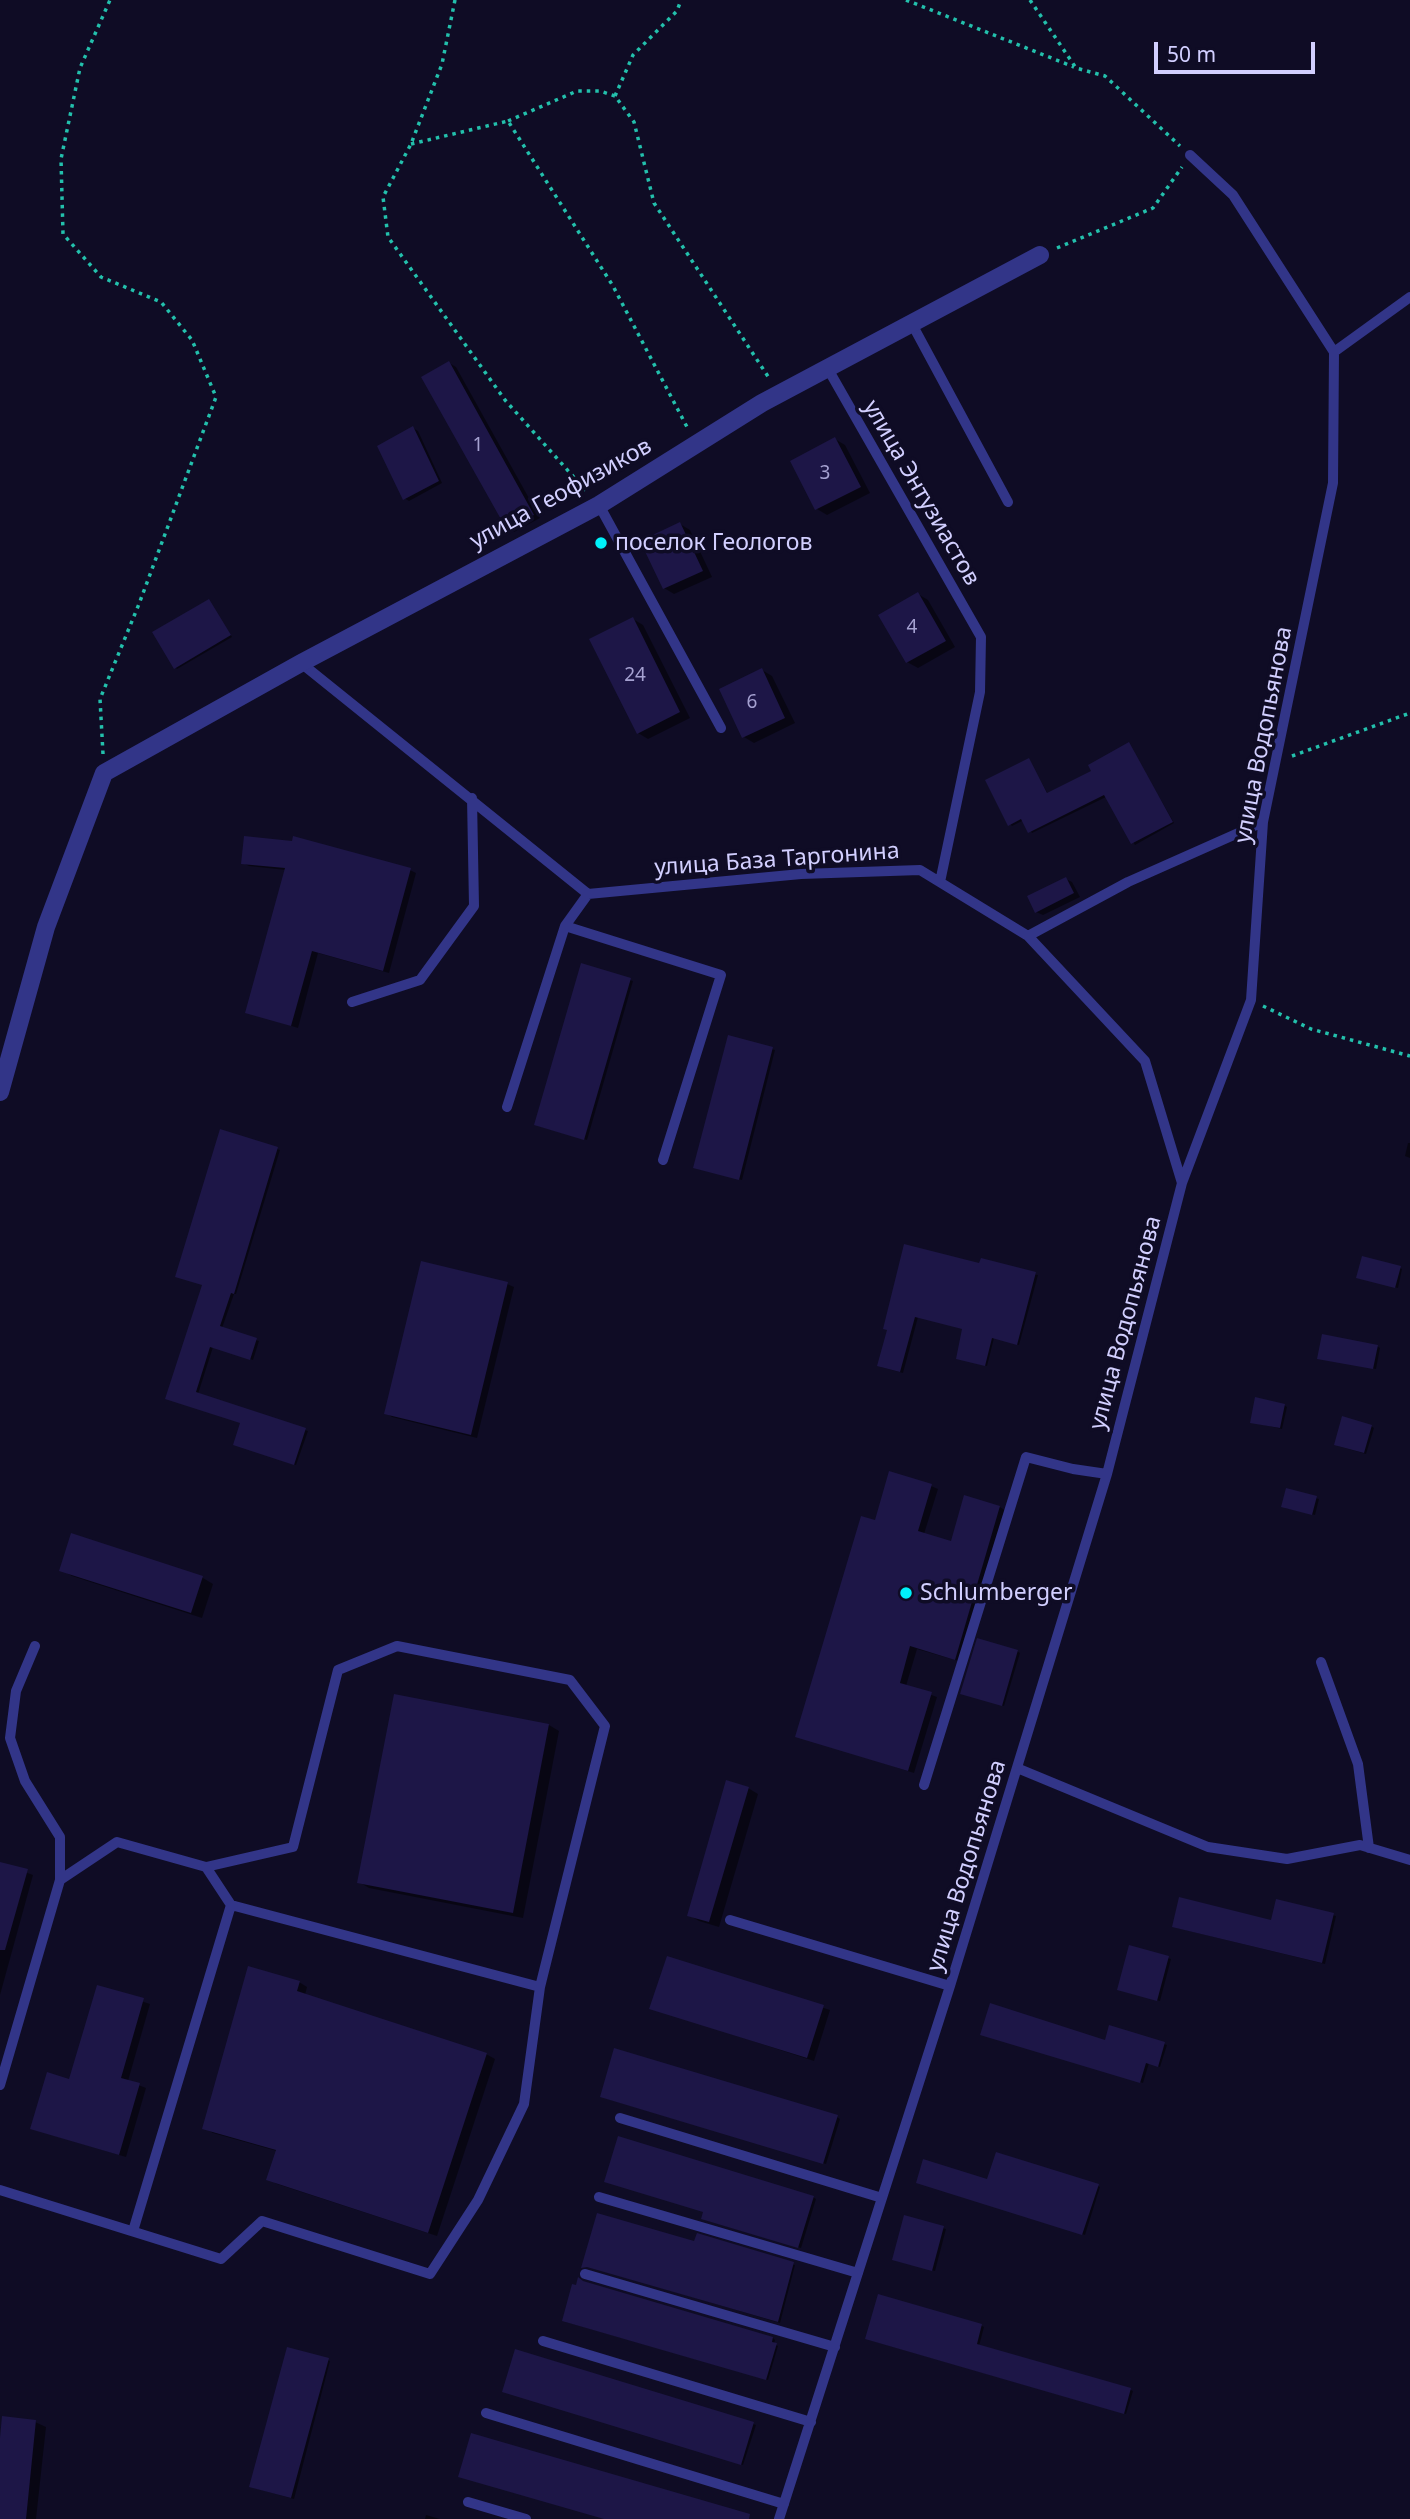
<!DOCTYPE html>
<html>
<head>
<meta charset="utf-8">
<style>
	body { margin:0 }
	#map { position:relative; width:1410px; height:2519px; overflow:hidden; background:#0f0c25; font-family:"Noto Sans",sans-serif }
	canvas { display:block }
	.scale { position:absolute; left:1154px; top:42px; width:161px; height:32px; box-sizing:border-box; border:4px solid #d2cfff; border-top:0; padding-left:9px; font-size:21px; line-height:24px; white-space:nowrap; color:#d2cfff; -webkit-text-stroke:5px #0f0c25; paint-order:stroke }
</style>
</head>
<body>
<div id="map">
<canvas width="1410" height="2519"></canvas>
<div class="scale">50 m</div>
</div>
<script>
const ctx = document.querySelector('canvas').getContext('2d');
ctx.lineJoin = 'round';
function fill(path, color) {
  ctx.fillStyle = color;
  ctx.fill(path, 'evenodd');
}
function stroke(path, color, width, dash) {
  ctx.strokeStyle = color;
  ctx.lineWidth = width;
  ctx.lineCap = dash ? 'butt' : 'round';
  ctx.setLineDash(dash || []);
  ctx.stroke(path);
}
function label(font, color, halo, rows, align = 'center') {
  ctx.font = font + ' "Noto Sans",sans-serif';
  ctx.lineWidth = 7;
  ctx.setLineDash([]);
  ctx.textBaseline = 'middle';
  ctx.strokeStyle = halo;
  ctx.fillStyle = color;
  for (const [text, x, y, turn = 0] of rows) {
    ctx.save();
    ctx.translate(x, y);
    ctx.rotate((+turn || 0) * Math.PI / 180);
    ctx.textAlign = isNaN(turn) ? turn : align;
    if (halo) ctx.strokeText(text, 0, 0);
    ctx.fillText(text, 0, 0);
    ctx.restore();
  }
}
fill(new Path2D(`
	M449 363 456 367 540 518 514 532 508 529Z
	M413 428 418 431 442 483 409 501 404 498Z
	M835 439 845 445 870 493 827 515 817 509Z
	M680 524 690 530 712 577 674 594 664 588Z
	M918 594 928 600 955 647 918 668 907 662Z
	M209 601 232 637 177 669 175 667Z
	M633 619 643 625 690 718 648 739 638 733Z
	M762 670 772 676 795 723 754 743 744 737Z
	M1129 744 1174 823 1135 845 1106 797 1032 833 1024 820 1012 826 1010 824 1029 760 1048 794 1094 772Z
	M243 863 410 870 416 873 389 973 318 953 298 1028 247 1012 286 870 249 866Z
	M1066 879 1072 882 1080 897 1043 915 1036 912Z
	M630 980 633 981 587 1140 538 1126Z
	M729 1037 775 1050 742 1180 698 1169Z
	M1408 1143H1410V1158L1405 1156Z
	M277 1149 280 1150 236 1294H234L222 1328 259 1341 253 1360 213 1347 198 1394 308 1431 296 1465 237 1445 242 1423 170 1399Z
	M980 1266 1038 1275 1019 1345 994 1338 987 1366 961 1359 964 1329 918 1317 903 1373 881 1367 889 1330Z
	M1400 1268 1402 1269 1398 1288 1361 1278Z
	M507 1284 514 1287 477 1438 392 1417 386 1413Z
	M1377 1346 1380 1348 1376 1369 1322 1359Z
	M1284 1405 1287 1407 1282 1429 1255 1423Z
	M1371 1426 1374 1428 1366 1454 1338 1446Z
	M931 1486 938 1489 924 1534 952 1543 1000 1507 1006 1511 962 1662 917 1649 906 1686 937 1697 914 1773 797 1736 876 1522Z
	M1287 1490 1319 1499 1315 1515 1285 1508Z
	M73 1536 203 1578 213 1584 202 1618 72 1576 61 1570Z
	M1017 1651 1020 1653 1004 1706 965 1694Z
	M549 1725 559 1731 523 1918 369 1888 359 1882Z
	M748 1788 758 1794 719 1927 699 1921 689 1915Z
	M0 1863 33 1875 0 1995Z
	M1277 1901 1336 1916 1325 1964 1177 1928 1272 1922Z
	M1130 1947 1171 1959 1160 2001 1122 1991Z
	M668 1958 830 2010 814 2061 651 2008Z
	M299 1982 307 1987 305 1995 486 2054 495 2059 437 2236 277 2184 268 2179 277 2151 213 2133 204 2128Z
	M98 1987 150 2004 128 2081 146 2088 126 2157 32 2129 70 2081Z
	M985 2035 1164 2044 1167 2045 1160 2067 1149 2063 1143 2083Z
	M604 2098 837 2117 840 2119 826 2164Z
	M988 2181 1098 2186 1100 2187 1085 2235 920 2183Z
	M813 2197 816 2199 801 2248 705 2220Z
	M905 2217 946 2229 935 2271 897 2261Z
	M696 2243 795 2265 780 2323 591 2267H583Z
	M584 2283 773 2338 775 2340 774 2344 778 2346 768 2380 566 2322Z
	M879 2296 982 2326 984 2327 979 2346 1131 2390 1133 2391 1126 2414 869 2340Z
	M328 2360 330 2361 294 2499 254 2488Z
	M507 2392 753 2424 756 2425 743 2465Z
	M35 2422 46 2427 36 2519H0V2455Z
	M426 2515 440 2519H425Z`), '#0007');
fill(new Path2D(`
	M449 361 534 515 507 530 421 377Z
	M413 426 439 481 403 500 377 446Z
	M835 437 861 487 815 510 790 461Z
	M680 522 703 571 663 589 640 541Z
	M918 592 946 641 906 663 878 615Z
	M209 599 231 635 174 669 152 632Z
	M633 617 680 712 637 734 589 639Z
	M762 668 785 718 742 738 719 689Z
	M1129 742 1173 822 1131 844 1104 795 1028 833 1021 819 1008 826 985 780 1029 758 1047 793 1091 771 1088 765Z
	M244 836 292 841 293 836 411 868 383 971 312 951 291 1026 245 1013 285 868 241 864Z
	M1066 877 1074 893 1035 913 1027 896Z
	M581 963 631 978 584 1140 534 1125Z
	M728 1035 773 1047 739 1180 693 1168Z
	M220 1129 278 1147 234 1294 231 1293 220 1326 257 1338 250 1360 210 1347 196 1392 306 1428 294 1465 233 1445 240 1423 165 1399 202 1285 175 1277Z
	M904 1244 979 1263 981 1258 1036 1272 1017 1345 992 1338 985 1366 956 1359 962 1329 915 1317 900 1372 877 1366 887 1330 883 1329Z
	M1362 1256 1401 1266 1395 1288 1356 1278Z
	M421 1261 508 1282 471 1435 384 1414Z
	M1322 1334 1378 1345 1373 1369 1317 1359Z
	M1255 1397 1285 1404 1280 1428 1250 1423Z
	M1342 1416 1372 1425 1364 1453 1334 1445Z
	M889 1471 932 1484 918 1531 951 1541 964 1495 1000 1506 955 1660 910 1646 900 1683 932 1692 908 1771 795 1737 861 1516 875 1520Z
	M1286 1488 1317 1496 1312 1515 1281 1507Z
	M71 1533 203 1576 191 1613 59 1571Z
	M977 1638 1018 1650 1002 1706 960 1694Z
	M394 1694 549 1724 513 1913 357 1883Z
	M726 1780 749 1787 709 1922 687 1916Z
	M0 1862 28 1869 5 1950H0Z
	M1179 1897 1271 1920 1276 1899 1334 1913 1322 1963 1172 1927Z
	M1129 1945 1169 1956 1157 2001 1117 1990Z
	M667 1956 824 2005 807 2058 649 2009Z
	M248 1966 300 1981 297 1991 487 2053 428 2233 266 2180 276 2150 202 2129Z
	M97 1985 144 1998 121 2078 140 2083 119 2155 30 2129 47 2072 69 2079Z
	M990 2003 1105 2040 1109 2025 1165 2042 1158 2067 1146 2063 1140 2083 980 2035Z
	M614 2048 838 2115 823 2164 600 2097Z
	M618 2136 814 2196 798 2248 701 2219 703 2212 604 2182Z
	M996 2152 1099 2184 1082 2235 916 2183 923 2159 987 2179Z
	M597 2213 694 2241 697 2233 794 2262 778 2322 587 2267 581 2268Z
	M904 2215 944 2226 932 2271 892 2260Z
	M578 2277 583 2281 773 2337 772 2342 777 2343 766 2380 562 2321 572 2284 576 2285Z
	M878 2294 982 2324 977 2344 1131 2388 1124 2414 865 2339Z
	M287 2347 329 2358 291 2498 249 2487Z
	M515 2349 754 2422 741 2465 502 2392Z
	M2 2416 36 2420 26 2519H0V2438Z
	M471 2433 750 2514 749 2519H604L458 2477Z`), '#1d1647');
stroke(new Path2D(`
	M455 0 442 64 411 144 383 197 388 237 505 400 587 492
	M906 0 1074 67
	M1030 0 1076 68 1105 76 1180 146
	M615 96 633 55 677 11 681 0
	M508 121 577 91H600L615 96 634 122 654 203 769 378
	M411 144 508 121 613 286 687 427
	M1057 248 1153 208 1182 167
	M103 754 100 699 139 604 216 397 192 340 161 302 101 277 63 234 61 159 80 68 110 0
	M1292 756 1410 713
	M1263 1006 1311 1029 1410 1056`), '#23c0ac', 3.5, [3.5, 5]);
stroke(new Path2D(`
	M912 324 1008 502
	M1334 352 1410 297
	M828 369 981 637 980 692 940 882
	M599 505 721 728
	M301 663 588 894
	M588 894 801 874 920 870 1028 936 1145 1061 1182 1183
	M588 894 565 926 721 975 663 1160
	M1028 936 1128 882 1263 822
	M352 1002 420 980 474 906 472 798
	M507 1107 565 926
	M1321 1662 1358 1764 1369 1848
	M1017 1768 1208 1847 1287 1859 1360 1845 1410 1860
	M924 1785 1026 1457 1073 1469 1107 1474
	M60 1880 117 1842 206 1867 231 1905 540 1987
	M730 1920 950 1986
	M0 2085 60 1880V1837L25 1781 10 1738 16 1691 35 1646
	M620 2118 882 2198
	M0 2190 221 2259 262 2221 430 2274 478 2200 524 2104 540 1987 605 1726 570 1680 397 1646 338 1670 293 1847 206 1867
	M599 2197 858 2273
	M133 2231 231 1905
	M585 2274 835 2347
	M543 2341 811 2422
	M486 2413 784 2504
	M468 2502 526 2519
	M779 2519 950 1986 1107 1474 1182 1183 1251 1000 1263 822 1333 483 1334 352 1233 195 1190 155`), '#323588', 10);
stroke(new Path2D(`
	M0 1092 46 927 104 773 301 663 599 505 762 403 1040 255`), '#323588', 18);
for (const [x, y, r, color] of [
	[601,543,7,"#00f1fa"],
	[906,1593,7,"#00f1fa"]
]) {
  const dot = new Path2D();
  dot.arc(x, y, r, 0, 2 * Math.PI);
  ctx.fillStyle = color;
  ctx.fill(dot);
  stroke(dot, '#0f0c25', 2.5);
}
label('19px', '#a5a1d1', null, [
	["1",478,446],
	["3",825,474],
	["4",912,628],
	["24",635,676],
	["6",752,703]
]);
label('23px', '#d2cfff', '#0f0c25', [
	["улица Энтузиастов",921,493,60],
	["улица Геофизиков",561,494,-29],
	["улица Водопьянова",1264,735,-79],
	["улица База Таргонина",777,860,-4],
	["улица Водопьянова",1126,1323,-75],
	["улица Водопьянова",967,1866,-73]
]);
label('23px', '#d2cfff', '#0f0c25', [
	["поселок Геологов",615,543],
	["Schlumberger",920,1593]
], 'left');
</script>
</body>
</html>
